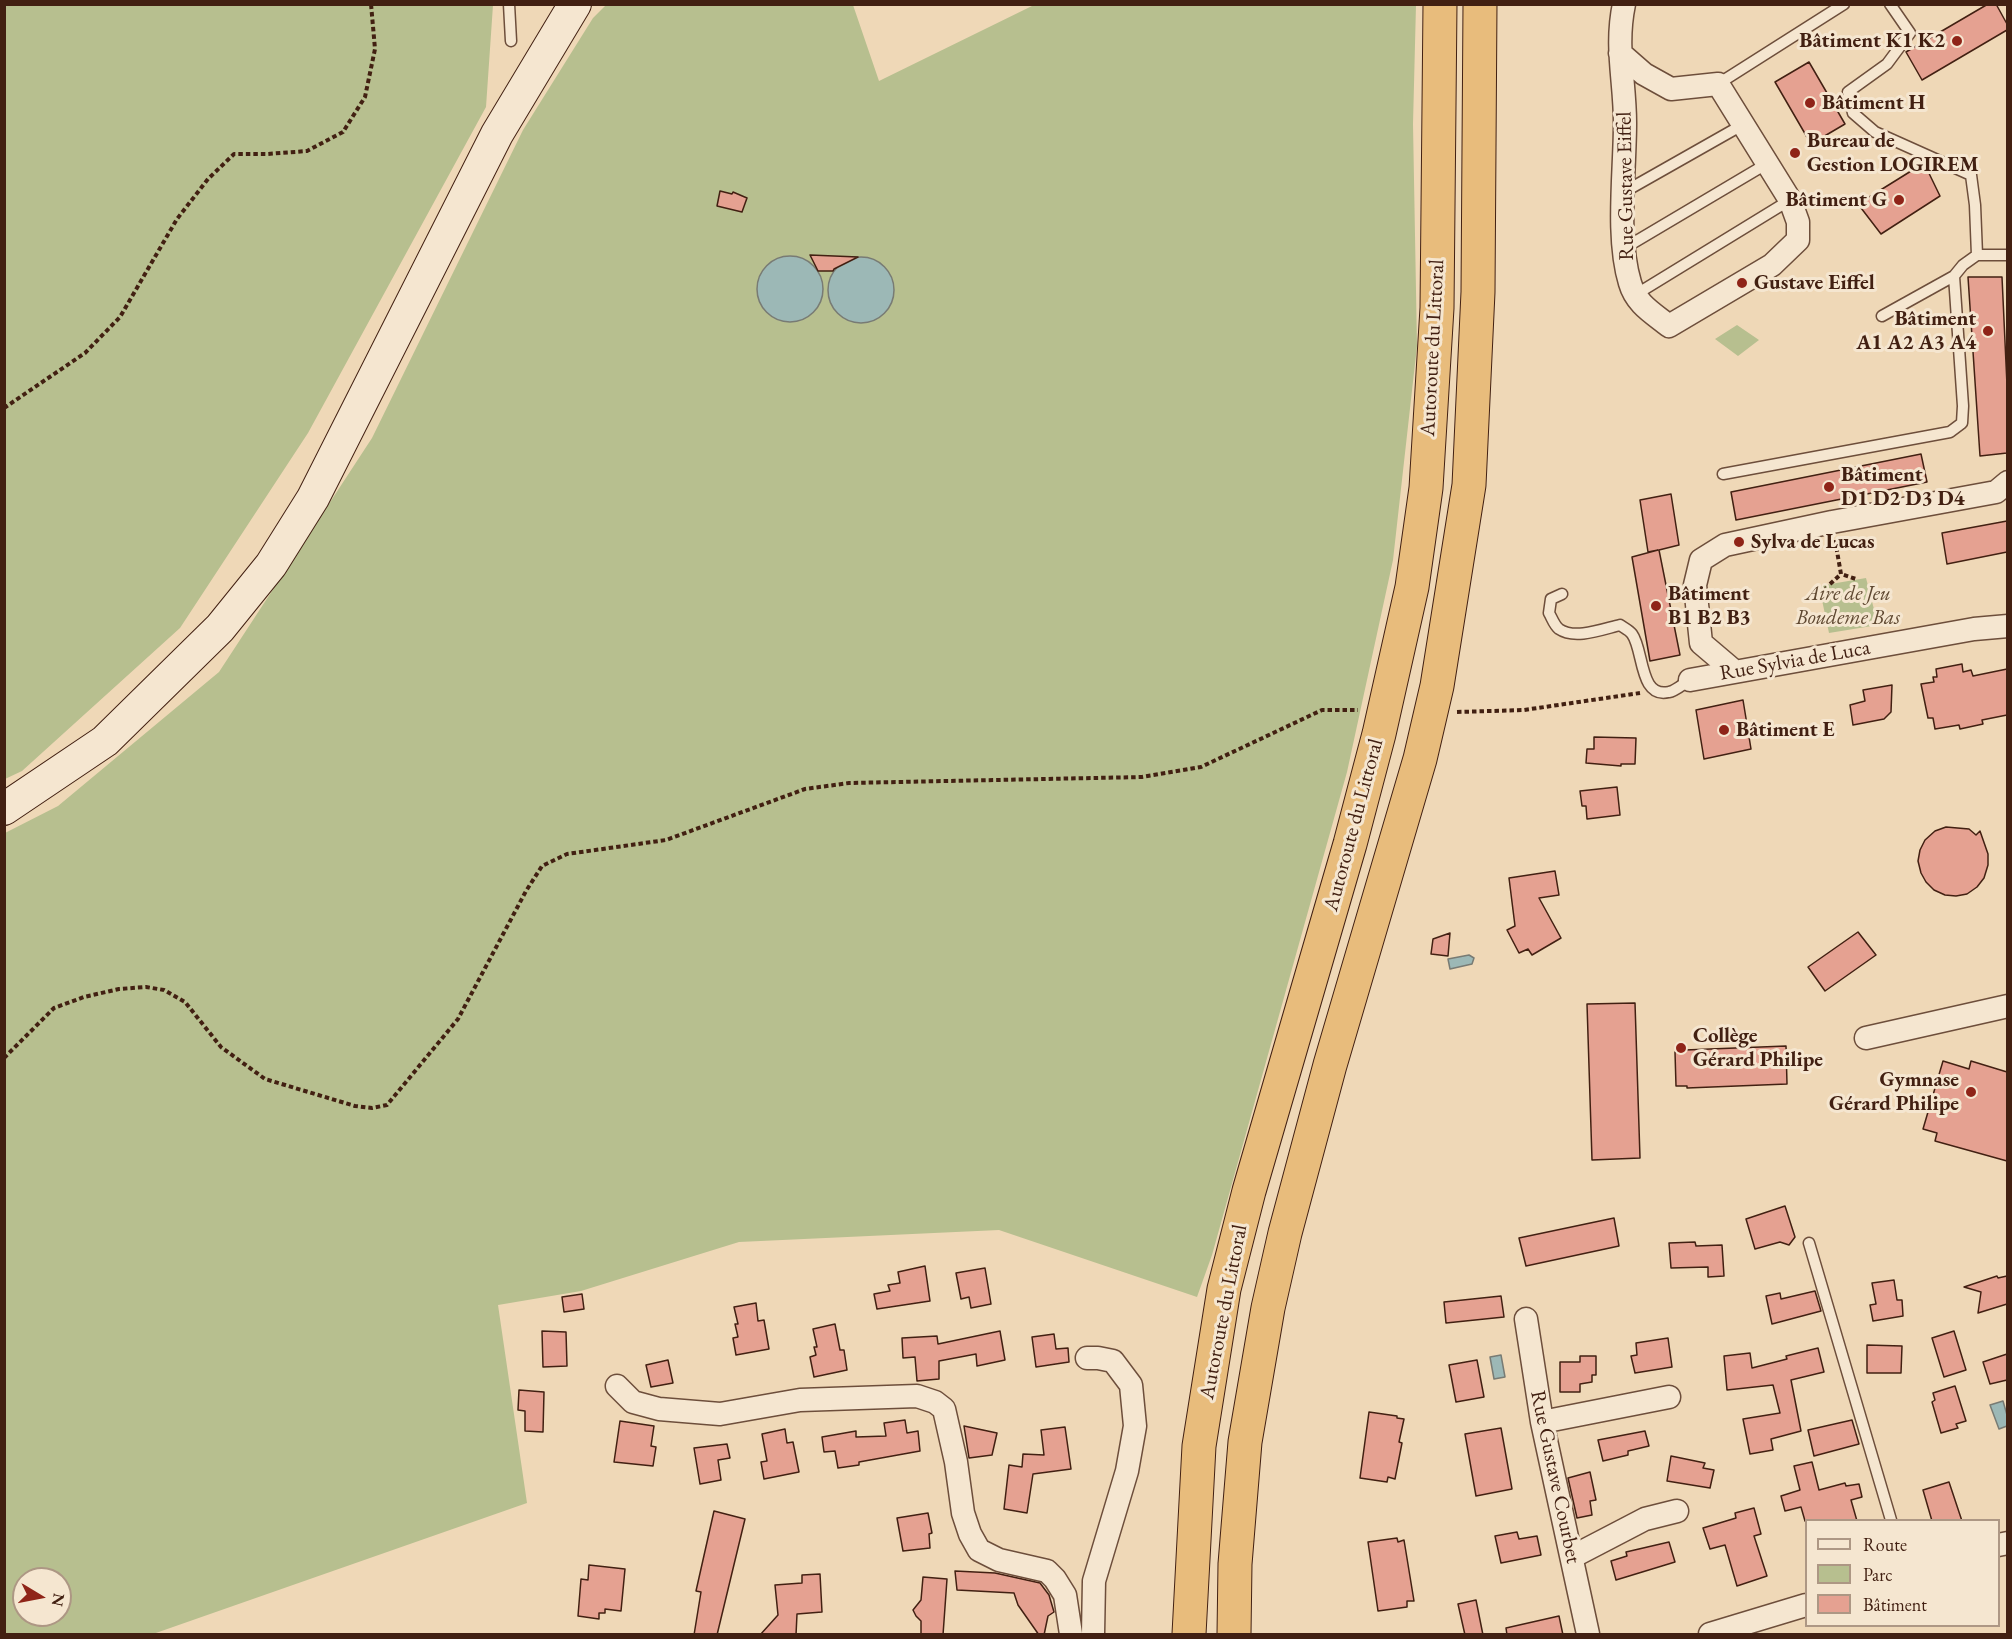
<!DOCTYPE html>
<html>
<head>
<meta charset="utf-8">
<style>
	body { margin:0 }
	#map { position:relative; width:2012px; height:1639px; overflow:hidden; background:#efd8b7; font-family:"EB Garamond",serif }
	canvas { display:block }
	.frame { position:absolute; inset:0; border:6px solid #422012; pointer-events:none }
	.legend { position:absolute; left:1805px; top:1519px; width:195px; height:108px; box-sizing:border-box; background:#f5e6d0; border:2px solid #ad9784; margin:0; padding:8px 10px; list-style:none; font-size:18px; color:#422012 }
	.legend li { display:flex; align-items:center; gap:12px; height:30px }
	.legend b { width:30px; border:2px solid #ad9784 }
	.north { position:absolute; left:12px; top:1567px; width:60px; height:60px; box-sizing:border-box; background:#f5e6d0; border:2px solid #ad9784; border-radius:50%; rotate:100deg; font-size:16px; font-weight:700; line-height:24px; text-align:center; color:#422012 }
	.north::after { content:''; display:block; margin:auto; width:21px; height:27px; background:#8f2418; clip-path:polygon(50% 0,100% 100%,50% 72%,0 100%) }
</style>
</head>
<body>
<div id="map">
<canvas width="2012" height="1639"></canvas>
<div class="frame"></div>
<ul class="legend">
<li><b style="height:8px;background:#f5e6d0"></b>Route</li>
<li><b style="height:16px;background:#b7bf8f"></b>Parc</li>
<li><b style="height:16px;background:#e5a191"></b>Bâtiment</li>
</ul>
<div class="north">N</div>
</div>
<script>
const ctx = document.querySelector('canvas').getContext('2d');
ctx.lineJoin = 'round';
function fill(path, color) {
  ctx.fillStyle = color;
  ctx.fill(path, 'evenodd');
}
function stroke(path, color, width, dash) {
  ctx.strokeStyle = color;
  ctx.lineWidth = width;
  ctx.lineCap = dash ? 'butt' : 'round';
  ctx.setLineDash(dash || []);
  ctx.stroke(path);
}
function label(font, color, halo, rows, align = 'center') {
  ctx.font = font + ' "EB Garamond",serif';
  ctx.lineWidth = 6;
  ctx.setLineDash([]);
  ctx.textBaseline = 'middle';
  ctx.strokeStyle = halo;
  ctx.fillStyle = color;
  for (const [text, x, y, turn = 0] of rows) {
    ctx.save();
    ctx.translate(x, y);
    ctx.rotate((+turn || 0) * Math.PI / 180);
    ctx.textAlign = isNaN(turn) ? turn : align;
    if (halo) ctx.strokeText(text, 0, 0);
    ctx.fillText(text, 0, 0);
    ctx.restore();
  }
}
fill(new Path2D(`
	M4 5H493L486 107 308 433 180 628 22 771 5 779Z
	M606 5H853L879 81 1034 5H1416L1413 124 1417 346 1393 560 1347 772 1212 1255 1197 1297 999 1230 739 1242 581 1291 498 1305 527 1503 153 1634H5V833L58 806 219 672 372 438 523 130 593 18ZM24 1579H60V1615H24Z
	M1737 325 1759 340 1738 356 1715 339Z
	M1866 578 1878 625 1829 633 1819 586Z`), '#b7bf8f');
const water = new Path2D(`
	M757 289a33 33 0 1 1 66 0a33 33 0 1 1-66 0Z
	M828 290a33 33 0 1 1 66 0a33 33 0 1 1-66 0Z
	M1469 955 1474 958 1472 964 1450 969 1448 959Z
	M1501 1355 1505 1377 1494 1379 1490 1357Z
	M2003 1401 2007 1415V1426L1999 1429 1990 1405Z`);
fill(water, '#9cb8b6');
stroke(water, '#787b74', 1.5);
const building = new Path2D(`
	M1988 4H1996L2007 24V30L1922 80 1906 52Z
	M1809 62 1845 124 1811 144 1775 82Z
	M1924 163 1940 196 1881 234 1858 204Z
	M720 191 732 194 733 192 747 198 742 212 717 206Z
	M810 255 858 257 834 269 833 271H818Z
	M1968 277H2002L2007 385V453L1980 456Z
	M1921 454 1927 482 1736 520 1731 492Z
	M1671 494 1679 545 1659 550 1680 655 1650 661 1632 557 1658 550 1648 552 1640 500Z
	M2007 521V552L1947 564 1942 533Z
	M1962 664 1963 672 1971 670 1973 676 2007 669V715L1982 720 1983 724 1960 729 1959 725 1935 729 1933 718H1928L1921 684 1934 682 1933 677H1937L1936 669Z
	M1892 685 1891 712 1884 719 1853 725 1850 705 1865 701 1863 690Z
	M1743 700 1751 749 1704 759 1696 710Z
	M1594 737 1636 738 1635 764H1621V766L1586 763 1587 749H1594Z
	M1617 787 1620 815 1587 819 1586 806H1582L1580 791Z
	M1946 827 1969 829 1976 835 1980 831 1988 854V865L1984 878 1977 887 1967 894 1956 896 1945 895 1934 890 1926 882 1921 873 1918 861 1920 850 1925 840 1935 831Z
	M1555 871 1559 895 1539 898 1561 938 1532 955 1528 949 1519 953 1507 930 1515 926 1509 878Z
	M1858 932 1876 955 1825 991 1808 967Z
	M1450 933 1448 956 1431 954 1433 939Z
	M1635 1003 1640 1158 1592 1160 1587 1004Z
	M1786 1046 1787 1084 1687 1088V1086H1676L1675 1052H1685V1050Z
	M1943 1061 1969 1069 1971 1061 2007 1072V1161L1935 1141 1937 1133 1923 1129Z
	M1785 1206 1795 1237 1789 1245 1780 1242 1755 1249 1746 1219Z
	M1614 1218 1619 1246 1526 1266 1519 1238Z
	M1695 1242 1696 1246 1722 1245 1724 1276 1708 1277V1267L1671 1268 1669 1243Z
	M925 1266 930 1301 877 1309 874 1294 890 1291 888 1285 900 1283 898 1272Z
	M985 1268 991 1304 971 1308 969 1297 961 1299 956 1273Z
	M1997 1276 1998 1278 2007 1276V1304L1978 1313 1981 1292 1964 1287Z
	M1894 1280 1897 1300H1902L1903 1316 1873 1321 1870 1305 1876 1304 1872 1283Z
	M1815 1291 1821 1311 1772 1324 1766 1296 1780 1293 1781 1299Z
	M582 1294 584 1309 564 1312 562 1297Z
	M1501 1296 1504 1317 1446 1323 1444 1302Z
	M756 1303 758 1321 764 1320 769 1349 736 1355 733 1338 738 1337 735 1324H738L734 1307Z
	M835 1324 840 1350H844L847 1370 814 1377 810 1357 816 1355 814 1347H817L813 1329Z
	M542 1331 566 1332 567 1366 543 1367Z
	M1000 1331 1005 1360 977 1366 976 1354 939 1361V1379L917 1381 915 1357 903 1358 902 1338 937 1336 938 1344Z
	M1954 1331 1966 1370 1944 1377 1932 1338Z
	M1054 1334 1056 1349 1068 1348 1069 1362 1036 1367 1032 1337Z
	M1668 1338 1672 1367 1635 1373 1631 1356 1637 1355 1636 1343Z
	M1867 1345 1902 1346 1901 1373H1867Z
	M1818 1348 1824 1372 1791 1380 1801 1431 1771 1439 1773 1450 1750 1454 1743 1419 1780 1413 1773 1385 1727 1390 1724 1356 1750 1353 1752 1368 1787 1359 1786 1356Z
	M2007 1354V1380L1990 1384 1983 1362Z
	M1580 1356H1596V1375H1592V1382L1580 1384V1392H1560V1362H1580Z
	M668 1360 673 1383 651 1387 646 1365Z
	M1477 1360 1484 1397 1456 1402 1449 1365Z
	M1955 1386 1966 1421 1956 1424 1958 1428 1941 1433 1932 1402 1935 1400 1933 1393Z
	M519 1390 544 1392 543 1432 525 1431V1411L518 1410Z
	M1369 1412 1397 1416V1418L1404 1419 1399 1442 1402 1443 1395 1479 1388 1477 1387 1482 1360 1478Z
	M905 1420 907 1433 918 1431 920 1451 859 1462V1465L838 1468 835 1451 824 1452 822 1437 856 1431V1437L886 1436 884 1423Z
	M1852 1420 1859 1444 1814 1456 1808 1430Z
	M620 1421 654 1426 651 1446 656 1447 653 1466 614 1462Z
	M964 1426 997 1433 992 1455 969 1458Z
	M1065 1427 1071 1469 1033 1474 1027 1513 1004 1509 1009 1465 1022 1467 1023 1454 1044 1455 1041 1430Z
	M1501 1428 1512 1489 1476 1496 1465 1434Z
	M785 1429 787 1443 793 1442 799 1472 764 1479 761 1462 767 1461 762 1434Z
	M1645 1431 1649 1446 1628 1451V1455L1603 1461 1598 1440Z
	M727 1444 730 1458 718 1460 721 1480 700 1484 694 1448Z
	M1671 1456 1705 1463 1703 1468 1714 1470 1710 1488 1667 1481Z
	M1812 1462 1819 1490 1845 1483 1846 1486 1859 1484 1862 1497 1851 1500 1857 1521H1805L1801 1507 1785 1511 1781 1496 1800 1490 1794 1466Z
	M1590 1472 1596 1500 1590 1501 1592 1515 1577 1518 1568 1478Z
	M1949 1482 1962 1521H1932L1923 1490Z
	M1754 1508 1761 1534 1754 1536 1767 1576 1737 1586 1725 1545 1710 1549 1703 1528 1736 1518 1735 1513Z
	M714 1511 745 1519 717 1635H694L701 1592 696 1591Z
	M928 1513 932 1533 929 1534 930 1548 903 1551 897 1518Z
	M1517 1532 1519 1539 1537 1536 1541 1555 1501 1563 1495 1536Z
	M1397 1538 1398 1542 1404 1540 1414 1601H1407V1607L1378 1611 1368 1542Z
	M1669 1542 1675 1562 1616 1580 1611 1561 1627 1556 1626 1552Z
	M589 1565 625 1569 621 1611 605 1609V1613H599V1619L578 1616 581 1579 588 1580Z
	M955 1571 995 1573 1040 1583 1049 1595 1054 1612 1048 1616 1044 1635H1039L1018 1605 1014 1593 957 1590Z
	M820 1574 822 1612 797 1614 796 1635H760L778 1615 775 1585 802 1583V1575Z
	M923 1577 947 1579 943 1635H921V1621L916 1616 913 1610 921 1600Z
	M1476 1600 1483 1635H1465L1458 1604Z
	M1559 1616 1563 1635H1507L1506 1628Z`);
fill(building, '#e5a191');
stroke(building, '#422012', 1.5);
const service = new Path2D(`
	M509 4 511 41
	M1890 4 1910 33 1887 64 1848 92 1853 113 1875 132 1971 175 1975 205 1977 255
	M1718 84 1844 4
	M1624 192 1744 124
	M1623 249 1768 163
	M1635 295 1790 200
	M1882 316 1954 276 1963 265 1977 255H2008
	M1723 474 1950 432 1962 423 1963 406 1954 276
	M1562 594 1551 599 1549 613C1552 618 1554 625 1559 629 1575 640 1603 629 1620 625 1624 628 1629 630 1632 634 1644 650 1639 699 1669 692 1676 691 1684 683 1690 680
	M1809 1243 1891 1520`);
const minor = new Path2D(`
	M1620 53 1644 74 1671 89 1718 84 1790 200 1798 222V240L1772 265 1669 326C1653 313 1636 304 1630 283 1616 237 1625 172 1625 123 1625 81 1615 47 1624 4
	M1734 671 1701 643 1695 585 1701 560 1725 545 1832 522 1996 492 2008 482
	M1690 680 1974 629 2008 626
	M1866 1038 2008 1006
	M1526 1319 1542 1422 1588 1634
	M1087 1358H1098L1113 1361 1131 1385 1135 1426 1127 1471 1094 1581 1093 1634
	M617 1386 633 1402 659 1409 720 1414 800 1400 917 1396 935 1402 944 1409 956 1462 963 1513 970 1534 979 1550 999 1560 1047 1571 1055 1579 1065 1595 1071 1634
	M1542 1422 1669 1397
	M1998 1545 2008 1543
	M1572 1557 1645 1519 1677 1511
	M1710 1634 1806 1605`);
const secondary = new Path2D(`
	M4 809 105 741 220 628 271 565 313 498 497 134 575 4`);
const motorway = new Path2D(`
	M1189 1634 1199 1446 1224 1289 1249 1191 1350 844 1379 734 1412 587 1426 488 1437 308 1440 4
	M1234 1634 1235 1564 1245 1442 1268 1308 1285 1233 1330 1065 1420 759 1437 686 1469 485 1478 292 1480 4`);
stroke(service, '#6d4e3b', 13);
stroke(minor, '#6d4e3b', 25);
stroke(secondary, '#422012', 34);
stroke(motorway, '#422012', 35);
stroke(new Path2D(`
	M4 408 85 353 120 317 177 219 208 179 234 154H267L307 151 343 132 365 97 375 49 371 4
	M1835 540 1841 574 1856 579
	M1830 584 1841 574
	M1457 712 1524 710 1640 693
	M4 1058 54 1008 84 997 119 989 146 987 164 990 185 1002 221 1047 265 1079 355 1106 372 1108 387 1105 458 1019 526 891 542 866 567 854 666 840 805 789 849 783 1142 777 1201 767 1322 710H1358`), '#422012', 4, [4.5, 3]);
stroke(service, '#f5e6d0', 10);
stroke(minor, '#f5e6d0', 22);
stroke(secondary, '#f5e6d0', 32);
stroke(motorway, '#e8bc7c', 33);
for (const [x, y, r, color] of [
	[1957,41,6,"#8f2418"],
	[1810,103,6,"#8f2418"],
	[1795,153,6,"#8f2418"],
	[1899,200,6,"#8f2418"],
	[1742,283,6,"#8f2418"],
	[1988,331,6,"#8f2418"],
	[1829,487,6,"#8f2418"],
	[1739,542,6,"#8f2418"],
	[1656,606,6,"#8f2418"],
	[1724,730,6,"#8f2418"],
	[1681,1048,6,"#8f2418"],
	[1971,1092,6,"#8f2418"]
]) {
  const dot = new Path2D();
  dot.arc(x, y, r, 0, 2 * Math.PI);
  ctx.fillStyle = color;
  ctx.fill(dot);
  stroke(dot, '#f5e6d0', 2);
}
label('bold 21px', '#422012', '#f5e6d0', [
	["Bâtiment K1 K2",1945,41,"right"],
	["Bâtiment H",1822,103],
	["Bureau de",1807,141],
	["Gestion LOGIREM",1807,165],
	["Bâtiment G",1887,200,"right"],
	["Gustave Eiffel",1754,283],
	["Bâtiment",1976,319,"right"],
	["A1 A2 A3 A4",1976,343,"right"],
	["Bâtiment",1841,475],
	["D1 D2 D3 D4",1841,499],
	["Sylva de Lucas",1751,542],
	["Bâtiment",1668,594],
	["B1 B2 B3",1668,618],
	["Bâtiment E",1736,730],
	["Collège",1693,1036],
	["Gérard Philipe",1693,1060],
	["Gymnase",1959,1080,"right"],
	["Gérard Philipe",1959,1104,"right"]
], 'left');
label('21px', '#422012', '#f5e6d0', [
	["Rue Gustave Eiffel",1626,186,-91],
	["Autoroute du Littoral",1433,348,-87],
	["Rue Sylvia de Luca",1795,661,-10],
	["Autoroute du Littoral",1354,825,-75],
	["Autoroute du Littoral",1224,1312,-79],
	["Rue Gustave Courbet",1555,1477,78]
]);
label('italic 21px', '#5f4831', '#f5e6d0', [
	["Aire de Jeu",1848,594],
	["Boudeme Bas",1848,618]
]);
</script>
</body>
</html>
